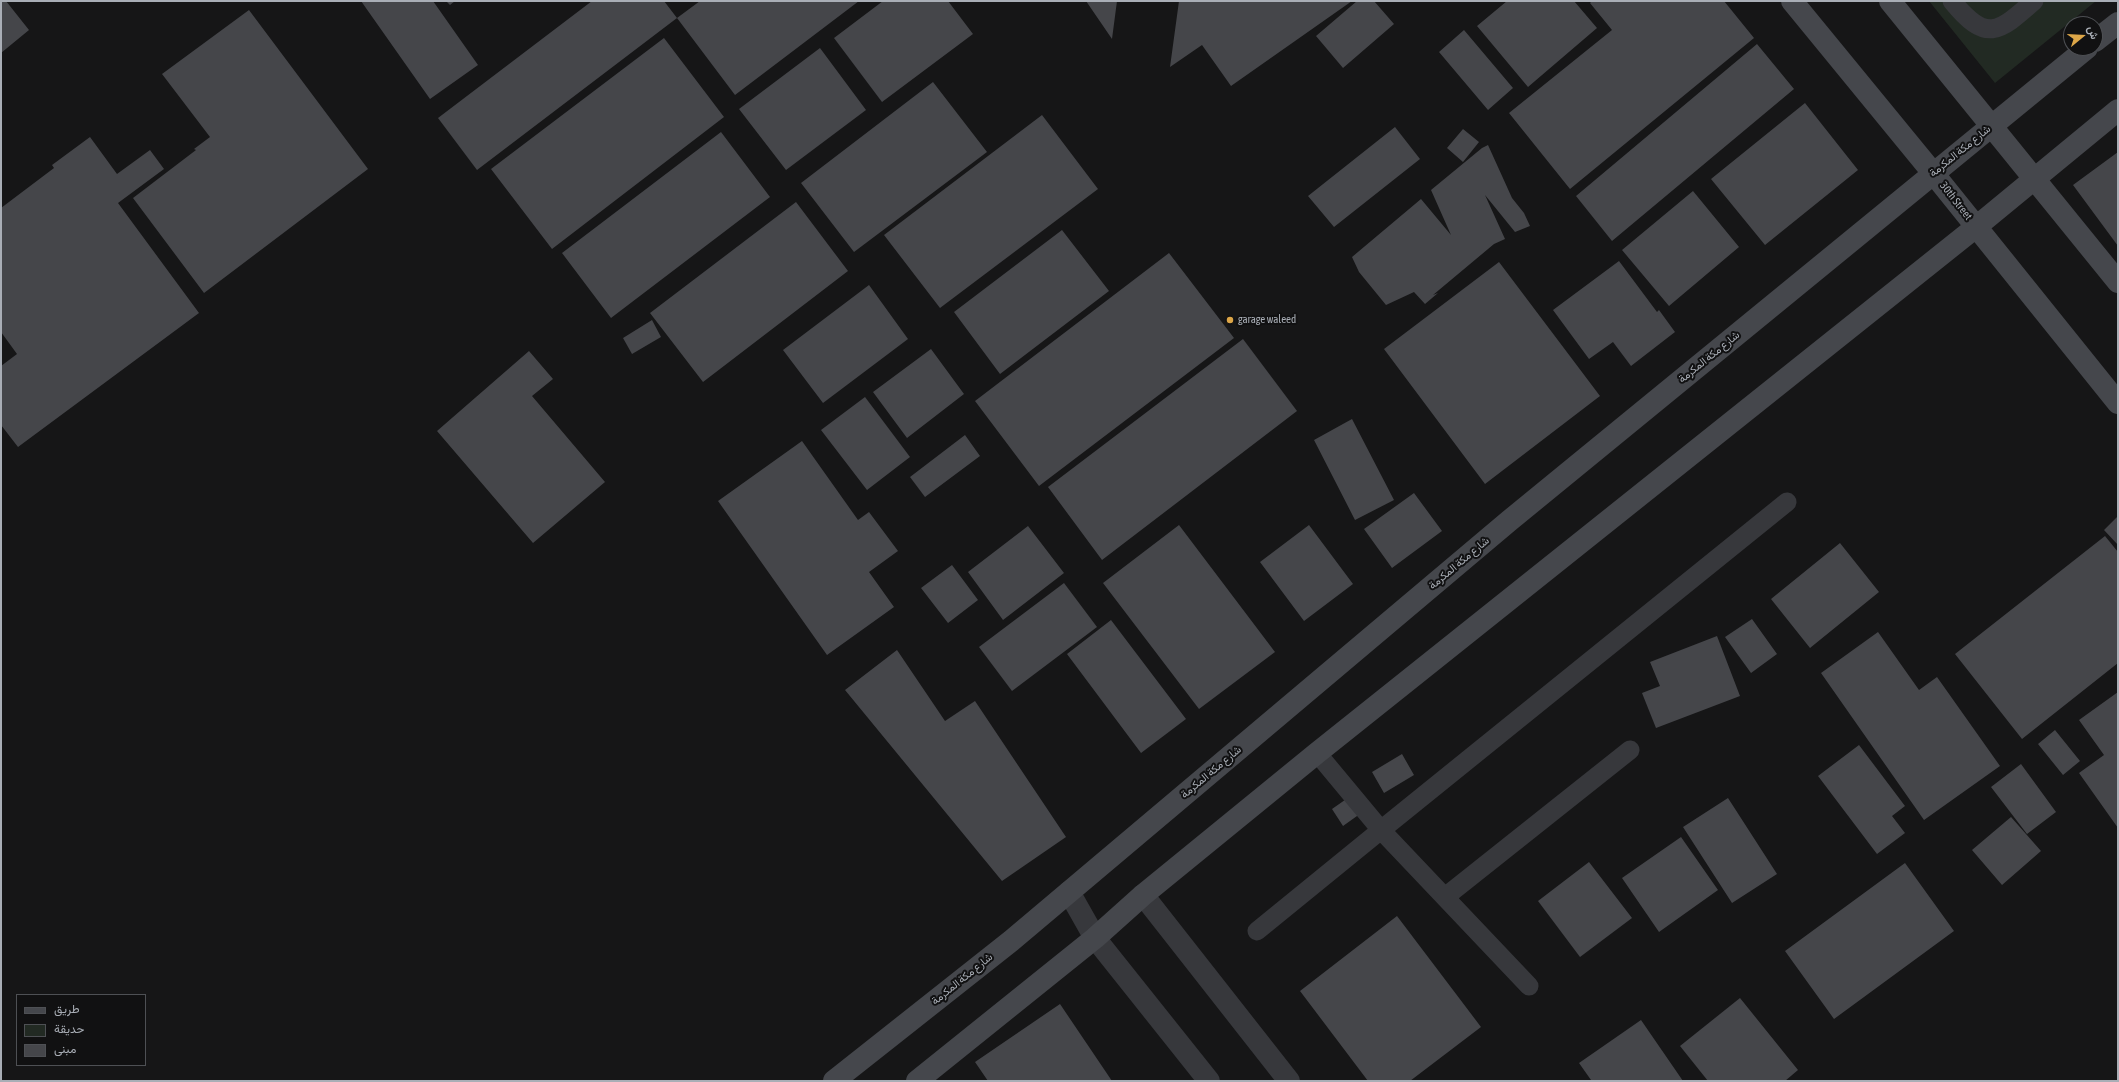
<!DOCTYPE html>
<html>
<head>
<meta charset="utf-8">
<style>
	body { margin:0 }
	#map { position:relative; width:2119px; height:1082px; overflow:hidden; background:#161617; font-family:"Asap Condensed",Vazirmatn,sans-serif }
	canvas { display:block }
	.frame { position:absolute; inset:0; border:2px solid #a9aeb6; pointer-events:none }
	.legend { position:absolute; left:16px; top:994px; width:130px; height:72px; box-sizing:border-box; background:#111112; border:1px solid #4e5054; margin:0; padding:5px 7px; list-style:none; font-size:12px; color:#a9aeb6 }
	.legend li { display:flex; align-items:center; gap:8px; height:20px }
	.legend b { width:20px; border:1px solid #4e5054 }
	.north { position:absolute; left:2063px; top:16px; width:40px; height:40px; box-sizing:border-box; background:#111112; border:1px solid #4e5054; border-radius:50%; rotate:72deg; font-size:11px; font-weight:700; line-height:16px; text-align:center; color:#a9aeb6 }
	.north::after { content:''; display:block; margin:auto; width:14px; height:18px; background:#dda648; clip-path:polygon(50% 0,100% 100%,50% 72%,0 100%) }
</style>
</head>
<body>
<div id="map">
<canvas width="2119" height="1082"></canvas>
<div class="frame"></div>
<ul class="legend">
<li><b style="height:5px;background:#45474c"></b>طريق</li>
<li><b style="height:11px;background:#222a23"></b>حديقة</li>
<li><b style="height:11px;background:#45464a"></b>مبنى</li>
</ul>
<div class="north">ش</div>
</div>
<script>
const ctx = document.querySelector('canvas').getContext('2d');
ctx.lineJoin = 'round';
function fill(path, color) {
  ctx.fillStyle = color;
  ctx.fill(path, 'evenodd');
}
function stroke(path, color, width, dash) {
  ctx.strokeStyle = color;
  ctx.lineWidth = width;
  ctx.lineCap = dash ? 'butt' : 'round';
  ctx.setLineDash(dash || []);
  ctx.stroke(path);
}
function label(font, color, halo, rows, align = 'center') {
  ctx.font = font + ' "Asap Condensed",Vazirmatn,sans-serif';
  ctx.lineWidth = 4;
  ctx.setLineDash([]);
  ctx.textBaseline = 'middle';
  ctx.strokeStyle = halo;
  ctx.fillStyle = color;
  for (const [text, x, y, turn = 0] of rows) {
    ctx.save();
    ctx.translate(x, y);
    ctx.rotate((+turn || 0) * Math.PI / 180);
    ctx.textAlign = isNaN(turn) ? turn : align;
    if (halo) ctx.strokeText(text, 0, 0);
    ctx.fillText(text, 0, 0);
    ctx.restore();
  }
}
fill(new Path2D(`
	M1929 1H2096L1995 83Z`), '#222a23');
fill(new Path2D(`
	M1 1H6L29 30 1 53Z
	M361 1H433L478 65 430 99Z
	M446 1H455L450 5Z
	M592 1H664L677 18 477 170 438 118Z
	M700 1H859L735 95 677 18Z
	M883 1H948L973 34 882 102 834 38Z
	M1086 1H1117L1112 39Z
	M1179 1H1352L1231 86 1202 45 1170 67Z
	M1357 1H1374L1394 24 1343 68 1316 36Z
	M1507 1H1574L1597 28 1528 87 1477 26Z
	M1592 1H1724L1754 38 1570 189 1509 113 1612 30 1590 3Z
	M249 10 368 169 204 293 133 198 196 150 194 149 210 137 162 74Z
	M1464 30 1513 88 1488 110 1439 52Z
	M664 38 724 117 552 249 491 169Z
	M1757 44 1794 89 1612 241 1576 196Z
	M820 48 866 110 786 170 739 109Z
	M933 82 987 152 854 252 801 183Z
	M1805 103 1858 170 1765 245 1711 179Z
	M1042 115 1098 189 940 308 884 235Z
	M1395 127 1420 159 1334 227 1308 196Z
	M1463 129 1479 142 1463 162 1447 148Z
	M721 132 770 197 611 318 562 253Z
	M90 137 117 174 150 150 164 169 118 203 199 313 18 447 1 425V366L17 354 1 332V208L54 168 52 165Z
	M1488 145 1512 198 1524 213 1530 226 1515 232 1485 195 1505 239 1494 244 1433 295 1438 293 1425 304 1414 292 1386 305 1359 272 1352 257 1421 199 1451 235 1431 190 1482 148Z
	M2118 152V246L2073 185Z
	M1693 191 1739 247 1669 306 1622 250Z
	M796 202 848 271 703 382 650 313Z
	M1062 230 1109 291 1000 374 954 312Z
	M1169 253 1234 338 1039 486 975 401Z
	M1619 261 1657 312 1659 310 1675 332 1631 366 1613 342 1589 359 1553 310Z
	M1499 262 1600 396 1485 484 1384 349Z
	M869 285 908 339 823 403 783 350Z
	M652 320 661 337 632 354 623 338Z
	M1243 339 1297 411 1102 560 1048 487Z
	M931 349 964 394 907 438 873 392Z
	M529 351 553 379 532 396 605 482 533 543 437 431Z
	M865 397 910 457 867 490 821 430Z
	M1352 419 1394 500 1355 520 1314 440Z
	M965 435 980 456 925 497 910 477Z
	M802 441 858 520 869 512 898 551 869 572 894 607 827 655 718 501Z
	M1414 493 1442 531 1392 568 1364 529Z
	M2118 516V545L2104 530Z
	M1179 525 1275 652 1199 709 1103 583Z
	M1309 525 1353 584 1304 621 1260 562Z
	M1028 526 1064 573 1003 620 968 572Z
	M2105 536 2118 552V663L2022 739 1955 654Z
	M1840 543 1879 592 1810 648 1771 599Z
	M952 565 978 600 948 623 921 588Z
	M1064 583 1097 627 1012 691 979 647Z
	M1752 619 1777 654 1751 673 1725 637Z
	M1111 620 1186 719 1141 753 1067 654Z
	M1878 632 1919 690 1937 677 2000 766 1924 820 1821 673Z
	M1717 636 1740 696 1656 728 1642 693 1660 686 1650 662Z
	M897 650 945 721 975 701 1066 837 1002 881 845 690Z
	M2118 692V828L2079 773 2104 755 2079 720Z
	M2055 730 2080 761 2063 775 2038 744Z
	M1859 745 1905 806 1892 816 1905 833 1877 854 1818 776Z
	M1402 754 1414 775 1384 793 1372 772Z
	M2021 764 2056 812 2027 834 1991 787Z
	M1352 795 1364 811 1343 826 1332 809Z
	M1728 798 1777 874 1732 903 1683 827Z
	M2011 817 2041 851 2002 885 1972 850Z
	M1681 837 1718 890 1659 932 1622 878Z
	M1589 862 1632 918 1580 957 1538 901Z
	M1905 863 1954 931 1834 1019 1785 951Z
	M1397 916 1481 1027 1410 1081H1368L1300 991Z
	M1740 998 1798 1070 1785 1081H1708L1680 1046Z
	M1060 1004 1112 1081H988L975 1062Z
	M1641 1020 1683 1081H1589L1591 1080 1579 1063Z`), '#45464a');
stroke(new Path2D(`
	M1952 1C1986 43 1998 33 2034 1
	M1445 897 1630 750
	M1257 931 1381 830 1317 753
	M1529 986 1381 830 1787 502`), '#37383c', 19);
stroke(new Path2D(`
	M1069 892 1095 938 1209 1081
	M1143 895 1289 1081`), '#37383c', 22);
stroke(new Path2D(`
	M1792 1 1933 173 2118 403
	M1890 1 2118 282
	M2095 41 2118 23
	M834 1081 1011 941 1509 521 2087 48
	M917 1081 1095 938 1143 895 1317 753 1976 227 2118 110`), '#45474c', 22);
for (const [x, y, r, color] of [
	[1230,320,4,"#dda648"]
]) {
  const dot = new Path2D();
  dot.arc(x, y, r, 0, 2 * Math.PI);
  ctx.fillStyle = color;
  ctx.fill(dot);
  stroke(dot, '#111112', 1.5);
}
label('11px', '#a9aeb6', '#111112', [
	["شارع مكة المكرمة",1960,151,-39],
	["30th Street",1956,201,52],
	["شارع مكة المكرمة",1709,357,-39],
	["شارع مكة المكرمة",1459,563,-40],
	["شارع مكة المكرمة",1211,772,-40],
	["شارع مكة المكرمة",962,979,-39]
]);
label('11px', '#a9aeb6', '#111112', [
	["garage waleed",1238,320]
], 'left');
</script>
</body>
</html>
